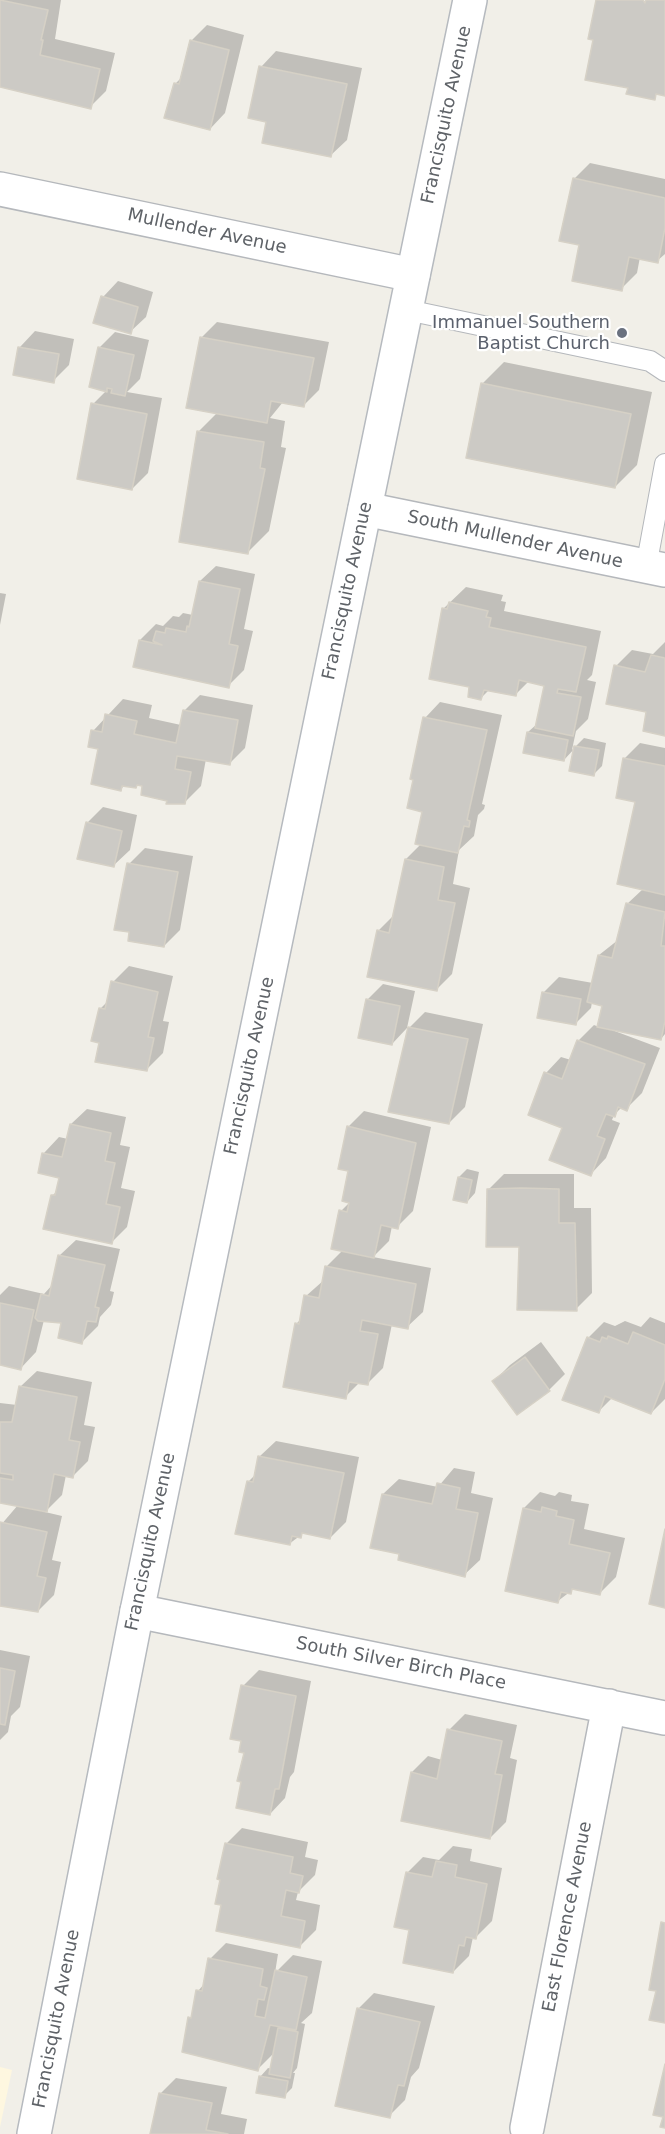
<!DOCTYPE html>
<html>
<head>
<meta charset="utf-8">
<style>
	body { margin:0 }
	canvas { display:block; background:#f1efe8 }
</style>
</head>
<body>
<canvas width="665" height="2134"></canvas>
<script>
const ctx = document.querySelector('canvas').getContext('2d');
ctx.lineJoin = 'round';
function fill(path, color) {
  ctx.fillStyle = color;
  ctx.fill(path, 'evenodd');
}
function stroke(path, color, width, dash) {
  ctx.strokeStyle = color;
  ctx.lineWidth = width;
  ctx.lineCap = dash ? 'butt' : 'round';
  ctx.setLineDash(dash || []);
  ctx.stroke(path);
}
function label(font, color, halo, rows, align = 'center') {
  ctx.font = font + ' "DejaVu Sans",sans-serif';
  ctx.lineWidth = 4.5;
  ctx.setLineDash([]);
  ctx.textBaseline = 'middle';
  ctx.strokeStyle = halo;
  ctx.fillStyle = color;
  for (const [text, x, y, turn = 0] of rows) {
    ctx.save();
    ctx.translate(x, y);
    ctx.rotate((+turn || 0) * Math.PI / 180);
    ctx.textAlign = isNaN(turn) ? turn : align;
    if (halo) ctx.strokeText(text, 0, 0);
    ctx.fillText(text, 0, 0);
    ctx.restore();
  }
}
fill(new Path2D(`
	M0 2067 12 2070 0 2127Z`), '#fef7e0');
fill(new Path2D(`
	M0 0H61L55 39 115 53 106 91 90 107 0 86Z
	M207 25 244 35 225 113 210 129 175 84 182 77 191 41Z
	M276 51 362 68 347 140 331 155 268 121 261 67Z
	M590 163 665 179V254L657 261 640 257 637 273 621 289 581 244 574 179Z
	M118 281 153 292 146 317 130 332 103 297Z
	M217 322 329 342 319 390 303 406 283 402 270 418 285 421 281 447 286 448 269 531 247 553 180 541 199 431 218 412 201 338Z
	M35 331 74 339 69 365 53 381 14 374 20 347Z
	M115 332 149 340 140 379 127 392 162 398 148 473 132 489 93 404 107 390 99 348Z
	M504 362 652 392 637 465 615 487 482 384Z
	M216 566 255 574 244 629 253 631 244 670 228 686 140 640 156 624 163 626 173 616 179 617 183 613 193 615 200 581Z
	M466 587 503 595 501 601 506 602 504 611 601 631 592 675 587 680 596 682 588 719 576 731 572 750 584 738 606 743 602 766 594 774 575 748 564 760 528 732 537 724 545 684 529 681 515 695 489 690 481 698 471 686 443 609Z
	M0 593 6 594 0 625Z
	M665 642V734L616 666 632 650 653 654Z
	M200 695 253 705 245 748 229 764 206 759 201 786 185 802 169 800 144 785H125L121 789 93 731 123 699 152 705 149 718 181 725 184 711Z
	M440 702 502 715 482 804 485 805 484 809 478 815 474 836 459 850 453 884 470 888 452 974 436 990 378 931 394 915 406 859 421 844 425 718Z
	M640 743 665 748V1034L661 1039 604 1027 660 1048 642 1093 626 1109 622 1107 614 1115 612 1120 620 1123 606 1158 591 1174 564 1127 546 1073 561 1057 571 1060 578 1041 594 1025 599 1027 603 1004 592 1002 591 1008 575 1024 543 993 559 977 593 983 599 955 618 940 627 904 643 889 637 801 624 759Z
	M103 807 137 815 130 850 114 865 87 823Z
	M145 848 193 856 180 930 164 946 129 864Z
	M129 966 173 976 163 1021 169 1022 163 1053 147 1069 101 1042 100 1009 109 1000 113 982Z
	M383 984 415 991 407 1028 392 1044 367 1000Z
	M425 1012 483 1024 465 1107 449 1123 409 1028Z
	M87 1109 126 1117 120 1145 130 1147 121 1188 135 1191 127 1227 111 1243 53 1195 58 1190 61 1177 44 1153 59 1137 68 1139 71 1124Z
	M364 1111 431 1127 413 1211 397 1227 392 1226 389 1241 373 1257 431 1268 423 1312 407 1327 392 1324 383 1368 367 1384 360 1382 345 1397 296 1324 301 1319 306 1296 324 1280 326 1267 343 1250 341 1211 351 1201 348 1127Z
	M467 1169 479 1172 475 1193 467 1202 459 1177Z
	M504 1174H574V1208H591L592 1293 576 1309 520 1246 488 1190Z
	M76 1240 120 1249 110 1291 114 1292 111 1305 100 1317 98 1326 82 1342 63 1322 44 1320 36 1352 21 1368 0 1364V1295L9 1286 44 1294 53 1284 60 1255Z
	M650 1317 665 1323V1399L651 1413 612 1398 598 1412 588 1338 604 1322 615 1326 625 1321 641 1327Z
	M541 1342 565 1374 549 1390 494 1381 510 1365Z
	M37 1371 92 1382 84 1425 95 1427 88 1461 72 1477 66 1475 62 1495 45 1512 62 1516 52 1560 61 1562 54 1595 38 1611 0 1604V1526L18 1505 0 1501V1403L17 1405 21 1386Z
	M276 1441 359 1457 346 1522 330 1538 305 1532 289 1544 248 1482 256 1474 260 1456Z
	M454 1468 475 1472 471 1493 493 1498 480 1560 464 1575 401 1553 383 1494 399 1479 438 1487Z
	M540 1492 555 1496 559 1492 572 1495 571 1501 589 1504 584 1529 625 1538 616 1577 600 1593 575 1588 558 1601 524 1508Z
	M0 1650 30 1656 20 1707 11 1716 8 1732 0 1740Z
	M259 1670 311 1681 294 1772 290 1777 285 1798 270 1814 243 1781 245 1752 243 1740V1686Z
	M465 1714 517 1725 510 1758 517 1760 506 1822 490 1838 402 1820 412 1772 428 1756 442 1760 449 1730Z
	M242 1828 308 1842 305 1857 318 1860 315 1875 298 1892 296 1900 320 1905 316 1930 300 1946 223 1904 226 1844Z
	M453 1846 472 1849 470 1861 502 1868 492 1921 476 1937H473L469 1956 453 1972 411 1928 407 1873 423 1857 439 1860Z
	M226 1943 278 1954 275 1973 293 1955 322 1961 312 2013 301 2023 305 2024 297 2068 293 2073H295L292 2088 284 2096 260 2077 268 2068 272 2069 275 2052 258 2069 190 2018 193 2015 198 1991 205 1983 210 1959Z
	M374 1993 435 2006 419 2068 411 2077 405 2100 389 2116 358 2009Z
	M176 2078 227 2087 221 2114 247 2119 244 2134H152L160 2094Z`), '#0003');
const building = new Path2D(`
	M0 0 48 10 41 40H43L40 55 100 69 91 109 0 87Z
	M596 0H643L645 3 646 0H665V96L656 94 655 100 626 94 628 88 585 80 593 40 588 39Z
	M190 40 229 50 210 130 164 118 174 83 179 84Z
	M259 66 347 84 331 157 262 143 266 122 248 118Z
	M573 178 665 198V228L658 263 629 257 622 291 572 281 579 245 559 241Z
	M101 296 138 307 131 334 93 323Z
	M200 337 314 358 304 407 271 401 267 423 186 408Z
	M18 347 59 354 54 383 13 375Z
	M98 347 134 355 125 396 111 393 112 389 107 388V392L89 387Z
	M481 383 631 414 615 488 466 458Z
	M91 403 147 414 132 490 77 479Z
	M197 431 264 442 260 468 265 469 248 554 179 542Z
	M199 581 240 589 229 644 238 646 229 688 133 667 139 640 162 645 153 641 156 631 165 633 166 628 186 632 187 626 189 627Z
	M449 602 488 611 486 617 491 618 489 627 586 647 576 692 558 689 557 693 581 697 573 736 535 728 544 686 519 680 516 696 484 690 481 700 468 697 469 687 429 679 442 608 447 609Z
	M651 655 665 658V736L643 731 646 712 606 704 614 665 645 672Z
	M183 710 238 720 230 765 177 756 175 769 191 772 185 804H166L167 801 141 795 142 786 137 785 136 788 122 786 121 791 91 784 98 749 88 747 91 730 102 732 105 714 137 721 134 734 176 743Z
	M423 717 487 730 467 820 470 821 469 827 464 826 458 853 415 844 422 812 407 808 413 780 410 779Z
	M527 732 568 740 564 761 523 753Z
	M574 746 599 750 594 776 569 771Z
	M623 758 665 766V895L617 884 635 802 616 798Z
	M86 822 122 831 114 867 77 859Z
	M405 859 444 867 438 900 455 903 437 991 367 977 377 930 389 933Z
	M127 863 178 872 164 947 128 941 129 932 114 930Z
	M626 903 665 912 661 946H665V1021L661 1040 597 1027 602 1006 587 1002 598 955 612 958Z
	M111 981 158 992 148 1037 154 1038 147 1071 95 1062 99 1043 91 1041 99 1008 105 1009Z
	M542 992 581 999 576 1025 537 1018Z
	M366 999 400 1006 392 1045 358 1038Z
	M408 1027 468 1039 449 1124 388 1112Z
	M577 1040 645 1064 627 1111 618 1107 615 1117 606 1114 597 1136 605 1139 591 1176 549 1160 562 1128 528 1115 544 1072 562 1079Z
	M70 1124 111 1133 105 1161 115 1163 106 1204 120 1207 112 1244 43 1229 51 1195H55L59 1178 38 1173 42 1153 62 1157Z
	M347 1126 416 1143 398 1229 381 1225 374 1258 331 1249 339 1210 347 1212 349 1203 342 1201 348 1171 338 1169Z
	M458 1177 472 1180 467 1203 453 1200Z
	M521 1188 559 1189V1223H575L577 1311 517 1310 519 1247H486L487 1189Z
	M58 1255 105 1265 95 1307 99 1308 96 1322 87 1321 82 1344 58 1338 61 1323 38 1321 35 1318 41 1294 49 1296Z
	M325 1266 416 1284 408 1329 362 1320 360 1331 378 1334 368 1385 349 1382 346 1399 283 1387 295 1323 299 1324 304 1295 319 1298Z
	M0 1303 34 1310 21 1370 0 1365Z
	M633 1332 665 1345V1379L651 1414 605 1396 599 1413 562 1400 587 1337 600 1342 602 1337 607 1339 608 1336 628 1344Z
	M525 1357 550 1391 517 1415 492 1381Z
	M19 1386 77 1397 69 1440 80 1442 73 1478 54 1474 47 1512 0 1503V1478L13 1480V1475L0 1473V1422H12Z
	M258 1456 344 1473 330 1539 302 1533 301 1538 292 1536 290 1545 235 1534 247 1481 253 1482Z
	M437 1483 460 1488 456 1509 478 1513 465 1577 398 1560 399 1554 370 1548 382 1494 432 1504Z
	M542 1507 557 1511 556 1516 574 1520 569 1544 610 1553 600 1595 572 1589 571 1594 561 1592 558 1603 505 1591 523 1508 541 1512Z
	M0 1522 47 1532 37 1576 46 1578 38 1612 0 1606Z
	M665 1529V1608L649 1604Z
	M0 1668 15 1671 5 1725 0 1724Z
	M241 1685 296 1696 279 1789H275L270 1815 236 1808 241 1782 237 1781 244 1753 239 1752 241 1741 230 1739Z
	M447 1729 502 1741 495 1774 502 1775 490 1839 401 1821 411 1772 437 1779Z
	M225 1843 293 1857 290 1873 303 1876 299 1893 286 1890 281 1916 305 1921 300 1948 216 1931 221 1905 215 1904 220 1880 217 1879Z
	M436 1861 457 1865 455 1877 487 1884 476 1939 466 1937 464 1946 459 1945 453 1973 403 1963 409 1930 394 1927 406 1872 432 1877Z
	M661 1922 665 1923V2023L649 2020 656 1991 649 1990Z
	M208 1958 263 1969 260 1986 267 1988 264 2000 258 1999 255 2016 265 2018 275 1970 307 1977 296 2030 270 2025 258 2071 182 2052 188 2017 191 2018 196 1990 202 1991Z
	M357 2008 420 2022 404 2086 398 2085 390 2118 335 2106Z
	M278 2028 298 2032 290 2078 269 2074Z
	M665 2064V2128L660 2127 663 2117 653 2115Z
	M259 2076 288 2081 285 2098 256 2093Z
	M159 2093 212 2103 206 2130 228 2134H150Z`);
fill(building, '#cccac5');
stroke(building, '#d6d1c6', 1.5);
const lane = new Path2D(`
	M407 310 650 361 665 371
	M646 567 665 464`);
const street = new Path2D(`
	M0 189 413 275
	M365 509 665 570
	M137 1611 665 1718
	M527 2128 609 1706`);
const secondary = new Path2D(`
	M34 2134 137 1611 470 0`);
stroke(lane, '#b5b8bc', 22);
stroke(street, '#b5b8bc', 36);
stroke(secondary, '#b6babf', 36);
stroke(lane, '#fff', 20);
stroke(street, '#fff', 33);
stroke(secondary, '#fff', 33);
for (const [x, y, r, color] of [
	[622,333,6,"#6b7280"]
]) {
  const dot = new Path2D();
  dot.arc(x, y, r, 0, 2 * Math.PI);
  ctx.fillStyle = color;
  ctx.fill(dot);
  stroke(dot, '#fff', 2);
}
label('18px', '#5f6368', '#fff', [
	["Francisquito Avenue",447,115,-78],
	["Mullender Avenue",207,232,12],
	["South Mullender Avenue",515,540,12],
	["Francisquito Avenue",348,591,-78],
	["Francisquito Avenue",250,1066,-78],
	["Francisquito Avenue",151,1542,-78],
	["South Silver Birch Place",401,1664,11],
	["East Florence Avenue",568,1917,-79],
	["Francisquito Avenue",57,2019,-79]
]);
label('18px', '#5b616d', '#fff', [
	["Immanuel Southern",610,323],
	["Baptist Church",610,344]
], 'right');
</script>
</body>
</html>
